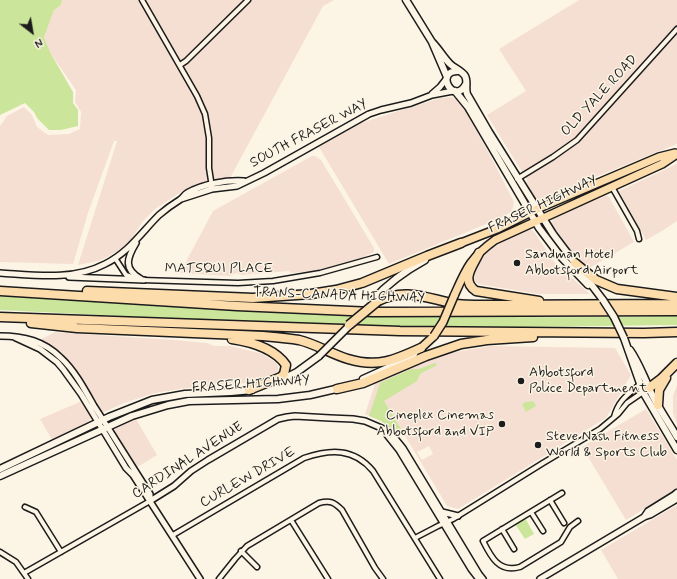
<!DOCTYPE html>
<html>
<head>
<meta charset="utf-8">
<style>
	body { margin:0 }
	#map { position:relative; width:677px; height:579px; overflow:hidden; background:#fcf5e5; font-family:Mynerve,sans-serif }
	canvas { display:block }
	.north { position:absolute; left:12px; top:12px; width:40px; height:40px; -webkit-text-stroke:3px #fcf5e5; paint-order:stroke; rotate:149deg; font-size:11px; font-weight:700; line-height:16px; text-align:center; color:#1c1c1c }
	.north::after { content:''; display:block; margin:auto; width:14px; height:18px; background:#1c1c1c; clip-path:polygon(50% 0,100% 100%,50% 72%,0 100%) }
</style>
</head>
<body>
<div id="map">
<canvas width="677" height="579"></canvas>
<div class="north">N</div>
</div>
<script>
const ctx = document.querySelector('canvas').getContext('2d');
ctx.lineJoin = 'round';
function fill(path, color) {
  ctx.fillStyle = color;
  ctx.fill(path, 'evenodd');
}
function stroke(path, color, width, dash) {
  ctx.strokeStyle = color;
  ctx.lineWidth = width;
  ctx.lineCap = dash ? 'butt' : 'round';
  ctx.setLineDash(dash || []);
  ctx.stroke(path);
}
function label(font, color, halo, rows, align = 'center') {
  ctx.font = font + ' Mynerve,sans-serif';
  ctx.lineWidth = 3;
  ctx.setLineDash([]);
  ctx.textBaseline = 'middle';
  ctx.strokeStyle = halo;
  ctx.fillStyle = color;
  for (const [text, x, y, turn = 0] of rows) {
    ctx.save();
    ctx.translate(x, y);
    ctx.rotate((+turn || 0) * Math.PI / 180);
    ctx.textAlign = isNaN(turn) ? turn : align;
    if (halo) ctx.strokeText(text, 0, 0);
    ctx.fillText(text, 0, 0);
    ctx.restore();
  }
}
fill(new Path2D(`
	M62 0H334L323 6 230 178 204 182 181 192 155 209 143 221 132 238 119 250 107 257 98 261 78 265 117 141H114L88 213 73 264 0 262V126L7 116 24 107 32 115 37 127 48 135 69 134 80 129 81 112 75 102 76 90 51 54 44 36 54 10 61 5Z
	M579 0H677V144L588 180 542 201H539L536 200 527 183V180L487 115 526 91 499 49Z
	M451 97 459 100 491 157 514 202 512 211 503 217 389 264 319 147 361 123 440 98Z
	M312 156H315L321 160 374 248V252L361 258 314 271 291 273 289 271 242 275 236 273 230 276 180 273 213 211Z
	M677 164V221L662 231 646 240 619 191Z
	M606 195 609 197 634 242 591 267 580 264 551 224 554 217Z
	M528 230H532L535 233 554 262 590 294H538L478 284 474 281 473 278 475 269 482 258 489 251 503 241Z
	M55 332 110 336 174 340 207 343 214 346H230L263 354 275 362 278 366V372L252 382 232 385 186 388 155 393 124 403 102 413 68 361 54 348 40 340Z
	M490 346 615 348 631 375 606 418 458 509 447 506 401 429 396 432 381 421 365 414 376 381 444 354ZM429 446 433 454 422 460 417 452Z
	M677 385V424L673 413V396Z
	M82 401 91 418 88 422 52 440 40 419Z
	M646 409 677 460V489L626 520 582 447Z
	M136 419 157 455 136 468 114 433V430L116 427Z
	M677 505V579H618L601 550Z`), '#f5dfd2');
fill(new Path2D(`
	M0 0H62L61 5 54 10 44 37 51 54 73 92V103L78 110V126L61 130H49L37 118 34 112 25 103 0 115Z
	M0 296C225 311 451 321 677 316V325L454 328 355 326 222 321 0 310Z
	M435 363 437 365 420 374 417 381 384 401 401 429 396 432 381 421 369 416 380 383 411 369H419Z
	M533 401 536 406 526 412 522 404 526 402Z
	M525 518 534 534 525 539 515 524Z`), '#cbe59b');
const minor = new Path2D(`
	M142 0 197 96 205 114 209 138V168L212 187
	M180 65 186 61 248 0
	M517 179 553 157 577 140 677 29
	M612 187 637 231 639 239
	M115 258 126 275 135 278
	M142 280 238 283 273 281 320 273 377 257
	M614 417C618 401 627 395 639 385
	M562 493 483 541C491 557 499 573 520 567L561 542 570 527 578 521
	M550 500 564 523
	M25 507 36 512 61 552
	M531 512 543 531
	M291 520 328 579
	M502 529 514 549
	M173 535 304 458C331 449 354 448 373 471L440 579
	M415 538 438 526 453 519 543 463 600 429 618 414 627 403 643 392
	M241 551 257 567
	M0 552 16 562 28 579
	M24 573 150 501
	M219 579 235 559 247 546 319 503C330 500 334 502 342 510L375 568 383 579`);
const tertiary = new Path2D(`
	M432 94 440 87 447 78
	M181 199 212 189 237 186 264 173 369 114 381 110 411 103 432 95 453 91
	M136 243C127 258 123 269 141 279
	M0 273C34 275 73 281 105 264 128 253 141 233 159 215 166 209 173 204 181 199 183 197 185 194 187 193 203 184 226 180 244 181
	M69 277 144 280
	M0 336C24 336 44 341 61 358 75 371 85 390 94 406 113 435 131 465 150 494V501
	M14 337 40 349 57 362 63 369 81 394 126 468 133 475 200 579
	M387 435 399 450 471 569 478 578
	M150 501 174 486 191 471 208 460 278 419 287 417 295 416 330 418 353 419 365 421 386 430 394 437 403 448 479 574 483 579
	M442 512 458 516
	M644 517 648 511 677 493
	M540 579 644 517 650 515 677 499`);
const secondary = new Path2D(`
	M406 0 432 42 447 77
	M432 42C439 49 443 57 450 64 454 68 462 71 465 76 468 81 465 88 467 94L489 132 553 234 603 300
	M459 71C433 70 454 107 466 84
	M455 91 468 107 539 228 561 257 588 285
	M373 300C388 283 405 271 425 260
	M624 338 643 392 677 450
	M630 350C637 360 641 370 646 381 653 401 667 419 677 437
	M363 379 405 360 414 354
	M279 381 297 372 319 356
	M0 469 109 417 152 400 185 394 231 392 252 390
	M0 476 132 416 168 405 189 401 278 399 310 395 340 388
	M676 494 677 493`);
const primary = new Path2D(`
	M461 243 497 229 537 209 659 157 675 153
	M454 296C466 269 470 258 495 240L662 164 677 154
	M421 348 434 336`);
const motorway = new Path2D(`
	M479 253C473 266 460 280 476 291L539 301
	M575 263 596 280 617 289 677 297
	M0 291 237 306 373 312 677 311
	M87 291 253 298 311 294 336 290 362 283 427 256 461 243
	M378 301C406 287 428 299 457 304 465 305 473 305 482 305L677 304
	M0 317 400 331 644 333 677 332
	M31 323 77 328 263 336C275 337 288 338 299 340 316 344 331 354 348 359 378 368 395 360 421 348
	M232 339C252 342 274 348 286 365L284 374 281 377 249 390
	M649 388 661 379 677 363
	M337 389 363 383 426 356 461 344 487 340 533 337
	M658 405 659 390 666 378`);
stroke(minor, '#1c1c1c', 7);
stroke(tertiary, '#1c1c1c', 8);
stroke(secondary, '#1c1c1c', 9);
stroke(primary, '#1c1c1c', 10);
stroke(motorway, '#1c1c1c', 11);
stroke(minor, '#fcf5e5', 4);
stroke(tertiary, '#fcf5e5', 5);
stroke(secondary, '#fcf5e5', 6);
stroke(primary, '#fddcac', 7);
stroke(motorway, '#fddcac', 8);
const secondaryBridge = new Path2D(`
	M603 300 614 317 624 338
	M319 356 352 323`);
const primaryBridge = new Path2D(`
	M434 336 443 322 454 296`);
const motorwayBridge = new Path2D(`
	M349 325 378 301`);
stroke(secondaryBridge, '#1c1c1c', 9, []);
stroke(primaryBridge, '#1c1c1c', 10, []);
stroke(motorwayBridge, '#1c1c1c', 11, []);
stroke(secondaryBridge, '#fcf5e5', 6);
stroke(primaryBridge, '#fddcac', 7);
stroke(motorwayBridge, '#fddcac', 8);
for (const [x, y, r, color] of [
	[517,263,4,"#1c1c1c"],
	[521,381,4,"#1c1c1c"],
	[502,424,4,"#1c1c1c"],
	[538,445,4,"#1c1c1c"]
]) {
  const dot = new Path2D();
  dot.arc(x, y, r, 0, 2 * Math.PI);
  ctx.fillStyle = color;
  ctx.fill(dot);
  stroke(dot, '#fcf5e5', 1.5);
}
label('14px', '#1c1c1c', '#fcf5e5', [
	["OLD YALE ROAD",600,96,-47],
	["SOUTH FRASER WAY",309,134,-28],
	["FRASER HIGHWAY",543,205,-25],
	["MATSQUI PLACE",219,269],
	["TRANS-CANADA HIGHWAY",339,296,2],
	["FRASER HIGHWAY",251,385,-4],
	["CARDINAL AVENUE",188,461,-33],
	["CURLEW DRIVE",248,478,-30]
]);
label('14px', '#1c1c1c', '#fcf5e5', [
	["Sandman Hotel",525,255],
	["Abbotsford Airport",525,271],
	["Abbotsford",529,373],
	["Police Department",529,389],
	["Cineplex Cinemas",494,416,"right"],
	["Abbotsford and VIP",494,432,"right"],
	["Steve Nash Fitness",546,437],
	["World & Sports Club",546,453]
], 'left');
</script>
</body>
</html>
